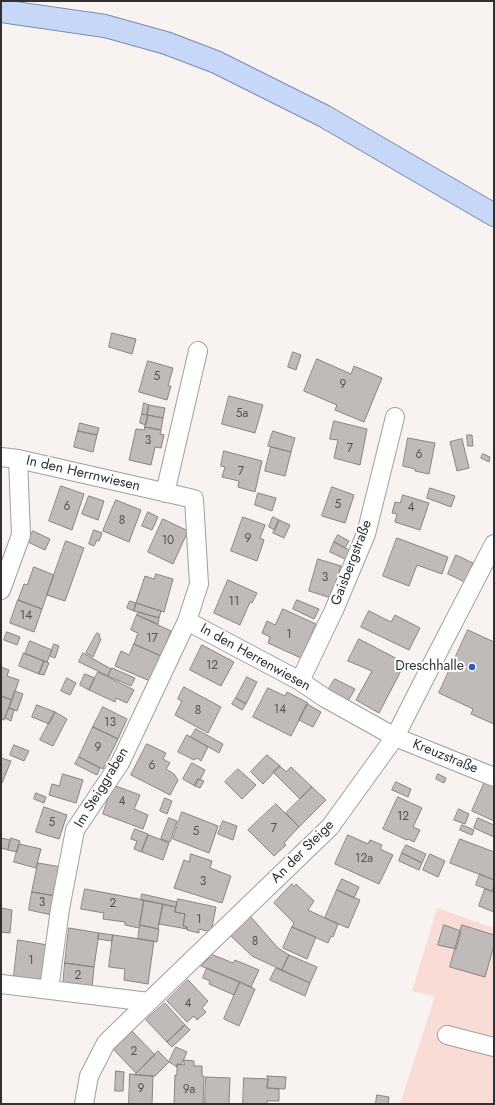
<!DOCTYPE html>
<html>
<head>
<meta charset="utf-8">
<style>
	body { margin:0 }
	#map { position:relative; width:495px; height:1105px; overflow:hidden; background:#f8f3f1; font-family:Jost,sans-serif }
	canvas { display:block }
	.frame { position:absolute; inset:0; border:2px solid #312f2f; pointer-events:none }
</style>
</head>
<body>
<div id="map">
<canvas width="495" height="1105"></canvas>
<div class="frame"></div>
</div>
<script>
const ctx = document.querySelector('canvas').getContext('2d');
ctx.lineJoin = 'round';
function fill(path, color) {
  ctx.fillStyle = color;
  ctx.fill(path, 'evenodd');
}
function stroke(path, color, width, dash) {
  ctx.strokeStyle = color;
  ctx.lineWidth = width;
  ctx.lineCap = dash ? 'butt' : 'round';
  ctx.setLineDash(dash || []);
  ctx.stroke(path);
}
function label(font, color, halo, rows, align = 'center') {
  ctx.font = font + ' Jost,sans-serif';
  ctx.lineWidth = 4;
  ctx.setLineDash([]);
  ctx.textBaseline = 'middle';
  ctx.strokeStyle = halo;
  ctx.fillStyle = color;
  for (const [text, x, y, turn = 0] of rows) {
    ctx.save();
    ctx.translate(x, y);
    ctx.rotate((+turn || 0) * Math.PI / 180);
    ctx.textAlign = isNaN(turn) ? turn : align;
    if (halo) ctx.strokeText(text, 0, 0);
    ctx.fillText(text, 0, 0);
    ctx.restore();
  }
}
fill(new Path2D(`
	M437 908 494 928V1104H400L435 996 412 991Z`), '#f8dcd5');
const building = new Path2D(`
	M112 333 136 339 132 354 109 347Z
	M293 352 301 355 296 370 288 367Z
	M317 359 351 374 354 366 382 378 364 422 335 410 337 405 304 391Z
	M148 361 173 368 168 386H171L167 400 139 392Z
	M229 396 263 405 255 433 222 424Z
	M144 403 149 405 147 415 142 414Z
	M149 405 165 408 163 418 147 415Z
	M142 414 148 415 146 425 140 423Z
	M148 415 163 418 161 430 145 427Z
	M334 421 367 429 360 465 334 458 338 440 330 439Z
	M80 423 99 428 97 435 78 431Z
	M145 427 161 430 160 434 164 435 161 448 155 447 151 465 129 460 136 429 144 430Z
	M78 431 97 435 93 452 74 447Z
	M273 431 295 438 291 452 268 446Z
	M467 435H472L473 446H468Z
	M408 438 435 443 429 474 415 471V469L403 466Z
	M462 439 469 468 457 471 450 442Z
	M271 447 291 452 285 476 265 471Z
	M224 451 262 461 255 492 238 487 239 481 222 477 225 467 221 466Z
	M483 454 490 457 489 462 481 458Z
	M61 486 84 494 72 530 49 521Z
	M332 487 354 495 345 523 322 516Z
	M430 488 455 496 451 507 427 498Z
	M258 493 276 498 272 511 255 505Z
	M403 495 429 503 420 530 395 522 397 514 392 513 395 502 400 503Z
	M89 496 104 501 98 520 82 514Z
	M116 500 141 510 129 542 103 531Z
	M148 512 158 517 152 530 142 526Z
	M243 517 265 525 260 538 264 540 257 561 231 551Z
	M273 517 279 520 275 530 269 527Z
	M163 519 188 531 173 564 148 552Z
	M279 520 290 525 284 538 273 533Z
	M94 530 102 533 99 541 97 540 94 546 89 544Z
	M33 531 50 539 45 550 28 542Z
	M338 535 349 541 345 548 334 542Z
	M397 538 448 557 442 574 417 565 409 586 383 576Z
	M66 541 84 548 65 601 47 595Z
	M334 542 351 551 347 560 330 552Z
	M456 555 473 563 465 582 448 574Z
	M318 559 341 566 331 598 309 591Z
	M34 567 54 575 42 609 18 600 24 584 27 585Z
	M156 574 173 579 164 612 136 603 145 576 154 579Z
	M228 580 257 593 252 603 250 602 240 625 214 613Z
	M18 600 42 609 34 632 10 623Z
	M297 600 319 609 314 619 293 609Z
	M130 601 136 603 134 611 127 608Z
	M136 603 161 611 159 618 134 611Z
	M283 609 316 624 301 658 268 643 270 637 262 633 267 621 275 625Z
	M369 611 391 622 395 615 420 628 409 650 361 627Z
	M139 612 159 618 158 624 137 615Z
	M137 615 171 631 161 656 134 644 138 633 131 630Z
	M468 630 494 642V724L471 714 473 709 439 693Z
	M7 632 20 637 17 645 4 640Z
	M97 633 100 635 99 638 101 639 93 657 86 653Z
	M359 639 405 663 379 713 356 700 372 671 348 661Z
	M30 641 52 650 47 662 25 654Z
	M54 644 59 646 55 658 50 656Z
	M134 644 161 656 150 681 115 666 121 651 129 655Z
	M202 645 234 662 221 686 190 670Z
	M24 653 44 661 39 674 19 666Z
	M83 653 111 669 108 676 79 662Z
	M44 661 49 663 44 675 39 674Z
	M1 667 9 670 7 676 19 680 12 700 1 696Z
	M112 668 135 678 131 686 108 676Z
	M98 672 134 690 127 703 116 698 115 702 89 690Z
	M85 674 95 678 89 690 80 685Z
	M247 677 257 682 246 704 236 698Z
	M67 678 76 683 70 695 61 691Z
	M335 679 355 689 348 701 328 690Z
	M184 687 221 707 208 733 175 715 182 701 178 699Z
	M268 688 285 696 287 692 308 703 291 736 253 717Z
	M15 691 23 694 17 711 9 708Z
	M1 696 12 700 4 720 1 719Z
	M236 698 246 704 242 710 232 704Z
	M307 704 321 712 313 727 299 720Z
	M37 705 55 712 49 724 32 717Z
	M103 707 127 719 118 739 93 727Z
	M9 708 14 710 11 721 5 718Z
	M55 712 67 719 53 746 40 740Z
	M93 727 118 739 103 769 79 757Z
	M196 729 223 744 219 753 191 737Z
	M187 735 208 747 201 761 197 758 194 760 178 752Z
	M147 744 166 753 163 759 170 763 166 769 174 774 178 780 170 795 131 775Z
	M14 745 29 751 24 761 10 755Z
	M267 755 280 766 263 784 251 772Z
	M79 757 100 768 97 775 75 764Z
	M1 758 11 761 2 783H1Z
	M192 763 205 770 200 780 198 779 195 786 183 779Z
	M280 766 286 772 291 767 312 787 300 799 273 772Z
	M238 769 256 785 242 799 225 782Z
	M63 774 83 780 76 803 49 795 52 784 59 786Z
	M438 774 446 778 444 783 436 779Z
	M198 779 204 781 200 788 195 786Z
	M486 779 494 783V821L472 811Z
	M396 782 411 789 408 797 392 790Z
	M113 785 140 795 134 809 148 815 143 829 103 814Z
	M312 787 326 800 299 827 286 813Z
	M36 793 46 797 44 803 34 799Z
	M398 797 422 808 413 827 420 830 414 842 408 839 407 840 383 829Z
	M165 798 172 801 167 814 160 811Z
	M276 804 299 827 284 843 286 845 274 856 248 830Z
	M44 807 67 815 59 839 36 832Z
	M459 809 469 814 465 824 454 820Z
	M182 812 218 826 209 853 173 839Z
	M169 818 177 821 170 842 161 839Z
	M478 818 494 825V837L474 828Z
	M223 821 237 826 233 840 218 834Z
	M462 825 474 830 472 835 460 830Z
	M135 829 148 834 141 852 134 849 137 841 131 839Z
	M149 835 169 843 163 860 142 852Z
	M348 835 368 844 370 840 382 845 380 849 393 855 379 884 335 864Z
	M1 838 10 840 8 850 1 848Z
	M11 838 20 841 17 852 8 850Z
	M460 839 494 852V880L450 863Z
	M19 844 41 849 36 868 14 862Z
	M406 845 426 854 422 863 402 853Z
	M402 853 422 863 419 870 399 861Z
	M191 854 212 861 210 868 231 876 222 903 174 888 184 860 189 862Z
	M430 854 445 861 438 877 423 870Z
	M38 863 61 867 56 896 32 892Z
	M480 874 494 880V885L492 891 476 885Z
	M342 879 359 887 354 898 337 890Z
	M292 884 294 887 296 884 314 901 308 910 338 924 333 937 331 936 328 943 292 927 294 923 274 903Z
	M85 889 144 900 139 928 125 925V922L103 919 104 913 81 909Z
	M485 889 494 892V912L479 906Z
	M337 890 360 900 348 928 325 918Z
	M32 892 56 896 52 915 29 910Z
	M142 894 177 902 176 907 141 900Z
	M178 899 216 907 211 932 199 929V933L187 930V927L183 926 185 914 175 912Z
	M144 900 163 904 158 929 140 925Z
	M163 904 176 907 175 912 185 914 183 926 187 927V929L159 924Z
	M1 908 12 910 10 933 1 932Z
	M250 916 278 948 289 955 282 970 252 956 230 935Z
	M140 925 159 929 157 942 138 939Z
	M444 925 461 931 456 949 438 945Z
	M462 925 494 935V945L485 977 450 967Z
	M292 927 316 937 307 959 283 948Z
	M69 928 99 933 94 967 65 963Z
	M99 933 113 935 112 941 98 939Z
	M113 935 154 941 148 984 124 980 125 969 109 967Z
	M18 940 48 945 44 981 14 976Z
	M213 955 233 963 235 960 259 970 251 987 201 966Z
	M289 955 317 967 310 983 282 970Z
	M65 963 94 967 92 989 63 986Z
	M207 968 240 982 234 995 209 984 210 981 203 978Z
	M276 968 310 983 305 996 270 980Z
	M188 980 208 1001 202 1008 206 1012 197 1020 194 1016 187 1022 167 1001Z
	M240 982 255 989 239 1026 224 1019Z
	M165 1003 185 1025 167 1042 146 1020Z
	M185 1025 190 1030 172 1047 167 1042Z
	M132 1031 155 1055 136 1073 113 1049Z
	M176 1047 187 1052 181 1065 177 1064V1067L169 1062Z
	M158 1051 169 1062 155 1076 135 1075Z
	M184 1060 194 1061V1066H202V1076H204L203 1104H174L175 1075H177V1064L184 1065Z
	M116 1071 124 1072 123 1091H115Z
	M130 1074 153 1076 152 1104H129Z
	M267 1076 286 1077 285 1089 267 1088 268 1079Z
	M206 1077 230 1078 229 1104H205Z
	M244 1078 268 1079 267 1088 279 1089V1101H267V1104H243Z
	M377 1095 389 1097 388 1104H376Z`);
fill(building, '#c0bab9');
stroke(building, '#898382', 1);
const minor = new Path2D(`
	M1 457 18 459 194 499 199 584 187 621 120 763 75 830 60 909 49 989
	M165 493 198 351
	M1 590 21 535 18 459
	M187 621 300 681 325 698 395 737 494 777
	M300 681 334 610 366 534 395 417
	M1 984 149 1002
	M447 1035 494 1047
	M84 1104 89 1076 106 1043 330 827 395 737 435 658 494 544`);
const major = new Path2D(`
	M1 11 105 26 166 43 216 62 324 116 494 215`);
stroke(minor, '#a39e9c', 20);
stroke(major, '#7a8baf', 24);
stroke(minor, '#fff', 18);
stroke(major, '#c7d7f8', 22);
for (const [x, y, r, color] of [
	[472,667,4,"#2e59c8"]
]) {
  const dot = new Path2D();
  dot.arc(x, y, r, 0, 2 * Math.PI);
  ctx.fillStyle = color;
  ctx.fill(dot);
  stroke(dot, '#fff', 1.5);
}
label('12px', '#555252', null, [
	["5",157,377],
	["9",343,385],
	["5a",242,414],
	["3",148,441],
	["7",350,449],
	["6",419,455],
	["7",241,472],
	["5",338,505],
	["6",67,507],
	["4",411,508],
	["8",122,521],
	["9",248,539],
	["10",168,541],
	["3",325,578],
	["11",234,602],
	["14",26,616],
	["1",289,635],
	["17",152,639],
	["12",212,666],
	["14",280,710],
	["8",198,711],
	["13",110,723],
	["9",98,748],
	["6",152,766],
	["4",122,802],
	["12",403,817],
	["5",52,823],
	["7",274,829],
	["5",196,832],
	["12a",364,859],
	["3",203,882],
	["3",42,903],
	["2",113,904],
	["1",199,920],
	["8",255,942],
	["1",31,961],
	["2",78,976],
	["4",188,1004],
	["2",134,1052],
	["9",141,1089],
	["9a",189,1090]
]);
label('14px', '#312f2f', '#fff', [
	["In den Herrnwiesen",83,474,13],
	["Gaisbergstraße",352,563,-69],
	["In den Herrenwiesen",255,658,29],
	["Kreuzstraße",445,757,22],
	["Im Steiggraben",102,788,-59],
	["An der Steige",303,852,-45]
]);
label('14px', '#312f2f', '#fff', [
	["Dreschhalle",464,667]
], 'right');
</script>
</body>
</html>
